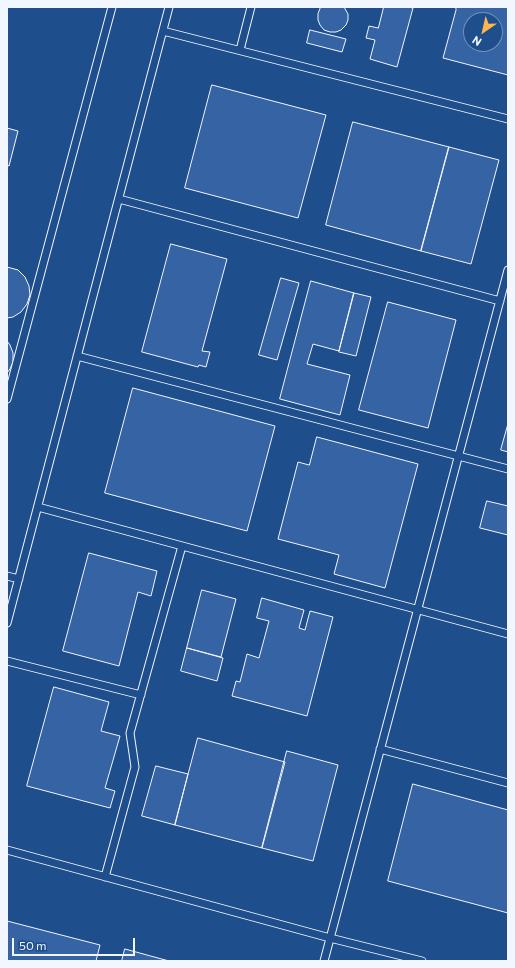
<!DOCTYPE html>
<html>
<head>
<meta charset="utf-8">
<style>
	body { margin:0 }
	#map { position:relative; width:515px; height:968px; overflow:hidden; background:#1f4e8c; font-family:Commissioner,sans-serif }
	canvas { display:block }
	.frame { position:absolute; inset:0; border:8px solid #f2f6ff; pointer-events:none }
	.north { position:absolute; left:463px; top:12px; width:40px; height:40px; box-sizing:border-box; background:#1f4e8c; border:1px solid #7391ba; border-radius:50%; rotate:214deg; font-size:11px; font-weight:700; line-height:16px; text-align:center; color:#f2f6ff }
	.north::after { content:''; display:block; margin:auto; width:14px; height:18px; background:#ffb74d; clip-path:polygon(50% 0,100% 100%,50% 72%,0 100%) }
	.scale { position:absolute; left:12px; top:938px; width:123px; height:18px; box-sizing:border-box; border:2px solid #f2f6ff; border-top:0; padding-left:5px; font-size:12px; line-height:14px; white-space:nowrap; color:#f2f6ff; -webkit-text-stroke:3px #1f4e8c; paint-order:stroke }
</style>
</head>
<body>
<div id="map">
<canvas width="515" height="968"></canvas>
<div class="frame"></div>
<div class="north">N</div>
<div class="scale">50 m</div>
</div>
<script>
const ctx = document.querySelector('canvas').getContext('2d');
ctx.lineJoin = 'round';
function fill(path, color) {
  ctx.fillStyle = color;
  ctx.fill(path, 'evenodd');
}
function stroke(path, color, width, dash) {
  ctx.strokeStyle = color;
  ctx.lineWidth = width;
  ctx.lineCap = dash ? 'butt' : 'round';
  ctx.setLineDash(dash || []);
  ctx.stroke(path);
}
const building = new Path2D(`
	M321 7H344L348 14V20L346 25 341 30 336 32H330L324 30 320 25 318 20V14Z
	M384 7H408L413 8 397 67 370 59 375 40 366 38 369 26 378 28Z
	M456 7H508V75L443 58 456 10ZM471 20H495V44H471Z
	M310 30 346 39 342 52 307 43Z
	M212 85 326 115 298 218 185 188Z
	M353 122 449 147 421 251 326 225Z
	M7 128 18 131 9 166 7 165Z
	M449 147 499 160 471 264 421 251Z
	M171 244 227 259 202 351 210 352 206 367 199 365 198 367 142 352Z
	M7 267 18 270 25 277 29 286 30 295 27 304 21 312 13 317 7 318Z
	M281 278 299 283 277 360 259 355Z
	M311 281 354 293 339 351 313 344 307 364 350 375 340 415 280 399Z
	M354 293 371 297 356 356 339 352Z
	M388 302 456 320 428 428 359 410Z
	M7 341 10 345 13 353V362L10 369 7 373Z
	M133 388 275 426 247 531 105 493Z
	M508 424V452L501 450Z
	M317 437 418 464 385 588 334 574 339 555 278 539 298 462 309 465Z
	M487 501 508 506V535L480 528Z
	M89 553 157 571 151 596 138 592 119 666 63 651Z
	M202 590 236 599 221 657 187 648Z
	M262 598 304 610 299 628 305 630 310 611 333 617 307 716 232 696 236 681 240 682 247 654 259 658 269 621 257 618Z
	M187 648 223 658 217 681 181 671Z
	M54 687 109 702 101 731 120 736 105 788 115 791 110 808 27 786Z
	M198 738 285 762 262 848 175 825Z
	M287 751 338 765 313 861 262 848Z
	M156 766 188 774 175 825 142 816Z
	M413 784 508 810V913L388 881Z
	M7 921 100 945 96 961H7Z
	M125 949 169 961H122Z`);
fill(building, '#3563a3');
stroke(building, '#f2f6ff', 1);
const service = new Path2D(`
	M163 31 508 119
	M240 50 251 7
	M119 199 500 301
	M77 356 508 469
	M7 399 112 7
	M38 507 508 634
	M7 576 19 579
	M7 623 169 7
	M7 661 141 695
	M380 749 508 783
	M7 850 330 938 422 961
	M105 877 135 767 130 733 182 546
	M324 961 508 270`);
stroke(service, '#f2f6ff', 9);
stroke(service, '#1f4e8c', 7);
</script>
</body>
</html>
